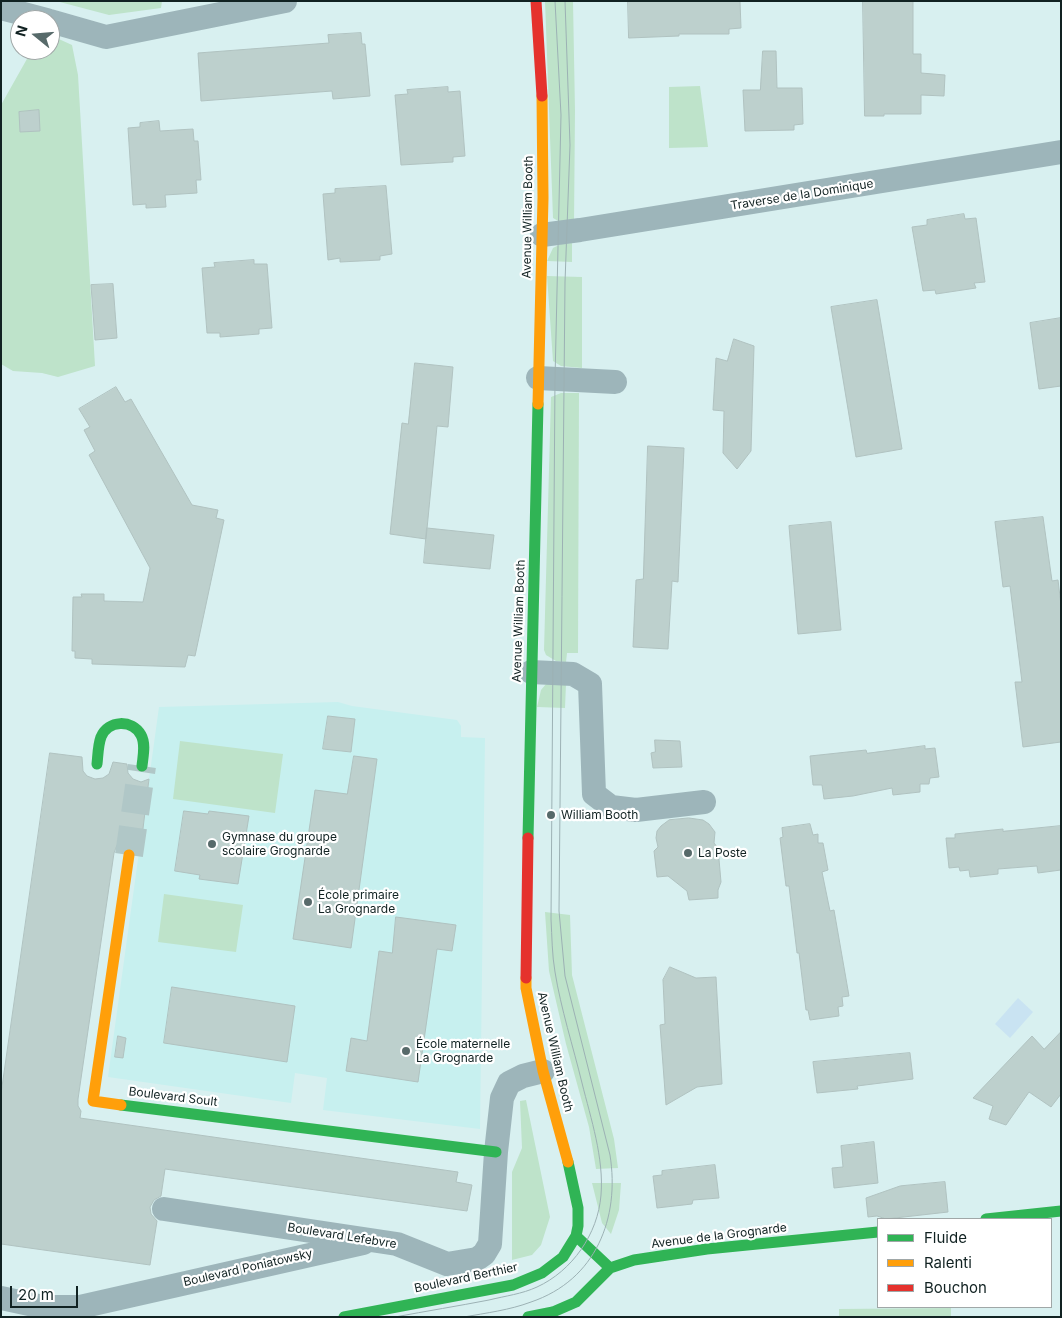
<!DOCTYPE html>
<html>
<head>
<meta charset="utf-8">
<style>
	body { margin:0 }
	#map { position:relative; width:1062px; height:1318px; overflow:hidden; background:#d8f0f0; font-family:Inter,sans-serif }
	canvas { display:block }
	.frame { position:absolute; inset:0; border:2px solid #122; pointer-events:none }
	.legend { position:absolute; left:877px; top:1218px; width:175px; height:90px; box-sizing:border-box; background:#fff; border:1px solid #a0a7a7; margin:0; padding:6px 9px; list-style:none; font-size:15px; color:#122 }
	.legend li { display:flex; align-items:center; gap:10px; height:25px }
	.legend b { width:25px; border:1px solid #a0a7a7 }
	.north { position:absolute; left:10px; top:10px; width:50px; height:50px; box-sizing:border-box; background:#fff; border:1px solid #a0a7a7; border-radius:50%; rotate:287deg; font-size:14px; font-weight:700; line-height:20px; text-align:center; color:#122 }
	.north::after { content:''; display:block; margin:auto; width:18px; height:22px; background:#576a6a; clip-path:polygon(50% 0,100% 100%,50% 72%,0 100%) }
	.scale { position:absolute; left:10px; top:1286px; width:68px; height:22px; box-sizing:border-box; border:2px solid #122; border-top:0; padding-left:6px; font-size:15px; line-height:18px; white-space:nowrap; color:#122; -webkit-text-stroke:4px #fff; paint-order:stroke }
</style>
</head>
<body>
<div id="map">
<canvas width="1062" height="1318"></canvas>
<div class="frame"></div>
<ul class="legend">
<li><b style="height:6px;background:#30b455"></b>Fluide</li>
<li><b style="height:6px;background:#ff9f0a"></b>Ralenti</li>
<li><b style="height:6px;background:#e5322d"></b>Bouchon</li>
</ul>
<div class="north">N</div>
<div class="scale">20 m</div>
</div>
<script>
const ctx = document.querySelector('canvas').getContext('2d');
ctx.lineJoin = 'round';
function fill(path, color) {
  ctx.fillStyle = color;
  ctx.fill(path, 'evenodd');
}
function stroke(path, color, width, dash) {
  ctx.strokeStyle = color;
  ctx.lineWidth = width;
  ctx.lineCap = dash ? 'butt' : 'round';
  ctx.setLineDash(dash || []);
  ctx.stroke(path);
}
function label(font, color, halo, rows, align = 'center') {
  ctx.font = font + ' Inter,sans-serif';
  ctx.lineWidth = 4.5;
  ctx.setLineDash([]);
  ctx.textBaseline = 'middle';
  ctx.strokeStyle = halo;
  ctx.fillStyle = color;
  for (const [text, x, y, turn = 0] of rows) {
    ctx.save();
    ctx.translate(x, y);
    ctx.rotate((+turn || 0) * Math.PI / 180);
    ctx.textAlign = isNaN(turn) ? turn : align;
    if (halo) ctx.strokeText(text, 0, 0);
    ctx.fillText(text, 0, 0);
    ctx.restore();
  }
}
fill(new Path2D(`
	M338 702 352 706 457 720 461 726V737L485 738 480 1129 323 1110 327 1078 295 1073 291 1103 108 1077 159 707Z`), '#c7f0ef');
fill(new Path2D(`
	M56 1H162L161 8 109 15Z
	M545 1H573L575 111 574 224 562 223 553 218Z
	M50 35 72 45 78 75 95 366 58 377 42 373 13 371 1 364V105L32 50H50Z
	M700 86 708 147 669 148V87Z
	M572 243V262L547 261 553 248 561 244Z
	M547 276 582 277V368L561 366 553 361Z
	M561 393H579L578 653H567L566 662 556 661 546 655 544 650 551 397Z
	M546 684H566L565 708 537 707 541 690Z
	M180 741 283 754 275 813 173 799Z
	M164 894 243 905 236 952 158 942Z
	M545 912 570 915 572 975 614 1139 618 1168 596 1169 589 1127 566 1044 549 971Z
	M526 1100 550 1217 541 1245 532 1255 512 1260V1172L522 1148 520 1101Z
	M592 1183H621L619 1210 611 1234 602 1223Z
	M951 1308V1317H839V1309Z`), '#bee3ca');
fill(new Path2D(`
	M1018 998 1033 1012 1010 1038 995 1024Z`), '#c9e3f2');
const building = new Path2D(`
	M628 1H740L741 28 729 29V34H679V36L629 38Z
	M863 1H913V54H921V73L945 75 944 96 921 95V114H884V116H865Z
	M361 33 362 44H365L370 96 333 99 332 91 201 101 198 53 329 43 328 35Z
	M763 51H776L777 88H802L803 124 794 125V130L745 131 743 90H760Z
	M448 87V92L460 91 465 156 453 157V162L401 165 395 95 408 94 407 90Z
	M39 110 40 131 20 132 19 112Z
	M159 121 160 131 193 129 194 141H198L201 180H196L197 193 165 195 166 207 146 208V204L133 205 128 128 140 127V123Z
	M386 186 392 254 380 256V260L340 262V258L328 260 323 194 335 193V189Z
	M964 214 965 219 976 218 985 282 974 283 976 288 936 294 935 290 923 291 912 227 927 225V220Z
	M254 260V264H267L272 328 259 329V334L220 337V333H207L202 268 215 267 214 263Z
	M113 284 117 338 95 340 91 285Z
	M877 300 902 449 856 457 831 307Z
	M1061 318V386L1039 389 1030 323Z
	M734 339 754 346 751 451 737 469 723 453 724 411 713 410 716 358 727 361Z
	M415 363 453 367 448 427 437 426 426 539 390 534 402 423 408 424Z
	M116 387 125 402 131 399 192 505 218 510 216 518 224 520 195 656 188 655 185 667 92 664V659L75 658V651H72L73 597H82L81 594H104V601L143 602 150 568 89 455 95 451 84 430 90 427 79 409Z
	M648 446 684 448 678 582 672 581 668 649 633 647 636 580 643 579Z
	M1043 517 1052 581 1058 580 1061 605V742L1023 747 1015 682H1022L1010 586 1003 587 995 522Z
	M831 522 841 630 798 634 789 526Z
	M427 528 494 535 490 569 424 563Z
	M328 716 355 719 351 752 323 749Z
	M655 740 680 741 682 767 653 768 651 753 655 752Z
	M925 746V749L935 748 939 777 930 778 929 784H920V792L893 795 892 788 853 796 824 799 822 785H813L810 756 866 750 867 753Z
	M50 753 82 757 83 771 87 776 95 779 103 778 109 774 113 762 127 764 128 773 133 779 141 782 149 779 141 845 132 840H124L117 845 114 853 78 1099V1106L81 1111 80 1118 458 1172 456 1182 472 1185 467 1211 165 1169 161 1196 154 1200 150 1207 151 1214 157 1221 150 1265 1 1244V1094Z
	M354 756 377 759 351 948 293 939 315 790 347 794Z
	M184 811 208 814 209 811 249 816 238 884 199 879 200 875 175 871Z
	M689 818 703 820 709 824 715 832 714 843 718 848 721 882 718 890V898L689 900 687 891 668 876 657 877 654 851 658 847 656 838 657 831 661 826 669 820Z
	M810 824 813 835 818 834V843H823L828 870 822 872 830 911 834 910 849 996 842 997 843 1006 838 1007 839 1016 810 1020 808 1010H806L799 953H797L789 886H786L780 838 783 837 782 828Z
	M1061 826V870L1038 873 1037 866 998 869V874L970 877 969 870 960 871 959 867 949 868 946 838H955V834L1003 829V831Z
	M396 917 456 925 452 951 437 949 418 1082 346 1071 351 1038 367 1041 379 951 392 953Z
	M670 967 696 978 716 977 722 1084 697 1087 666 1105 660 1025 665 1024 663 980Z
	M172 987 295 1006 287 1062 164 1043Z
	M1061 1032V1094L1051 1107 1029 1092 1006 1125 989 1119 993 1106 973 1098 1032 1036 1044 1049Z
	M118 1036 126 1038 123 1058 115 1057Z
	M910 1053 913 1079 857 1086 858 1089 817 1093 813 1062Z
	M874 1142 878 1183 834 1188 832 1168 843 1167 841 1146Z
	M715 1165 719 1198 693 1200 692 1204 657 1208 653 1176 662 1175V1171Z
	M945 1182 948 1212 886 1219 877 1216 868 1217 866 1198 900 1186Z`);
fill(building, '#bdd0cd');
stroke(building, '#b0c2c0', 1);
stroke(new Path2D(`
	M129 855 142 766`), '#b0c7c7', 28, [28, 14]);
stroke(new Path2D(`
	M1 8 47 20
	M50 21 106 37 285 1
	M542 235 580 230 1061 152
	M538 378 615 382
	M531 672 573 674 590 684 594 794 611 807 636 810 704 802
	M164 1209 397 1244 447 1264 477 1259 484 1254 490 1244 496 1152 502 1098 509 1083 523 1076 543 1071
	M1 1298 43 1307H80L363 1243`), '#9db5ba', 24);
stroke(new Path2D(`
	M97 764C98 755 98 745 101 737 108 720 132 719 141 735 146 744 143 756 142 766
	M528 838 538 404
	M121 1105 496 1152
	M986 1219 1061 1211
	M576 1236 610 1268
	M344 1317 513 1285 542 1273 563 1257 576 1236 578 1226V1208L568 1162
	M528 1317 553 1312 576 1302 610 1268 634 1260 707 1249 878 1232`), '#30b455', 11);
stroke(new Path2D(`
	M538 404 543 198 542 96
	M526 978V988L543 1071 568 1162
	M121 1105 93 1101 129 855`), '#ff9f0a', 11);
stroke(new Path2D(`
	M536 1 542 96
	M526 978 528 838`), '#e5322d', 11);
stroke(new Path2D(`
	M395 1317C427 1311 458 1306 489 1300 505 1296 522 1294 537 1287 572 1271 598 1234 601 1195 604 1158 591 1119 582 1083 573 1046 561 1009 555 972 552 955 552 937 551 919L555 379 561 115 555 1
	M464 1317C486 1313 510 1310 531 1302 596 1280 620 1218 610 1155L565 976 559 911 565 282 570 145 565 1`), '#9cb1b4', 1);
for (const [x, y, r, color] of [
	[551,815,5,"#576a6a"],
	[212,844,5,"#576a6a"],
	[688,853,5,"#576a6a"],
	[308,902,5,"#576a6a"],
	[406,1051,5,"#576a6a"]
]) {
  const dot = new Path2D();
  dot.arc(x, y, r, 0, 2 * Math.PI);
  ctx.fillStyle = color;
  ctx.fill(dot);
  stroke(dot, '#fff', 2);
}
label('12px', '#122', '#fff', [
	["Traverse de la Dominique",802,195,-9],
	["Avenue William Booth",528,217,-89],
	["Avenue William Booth",519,621,-88],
	["Avenue William Booth",555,1052,77],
	["Boulevard Soult",173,1097,7],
	["Boulevard Lefebvre",342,1236,9],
	["Avenue de la Grognarde",719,1236,-7],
	["Boulevard Poniatowsky",248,1268,-13],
	["Boulevard Berthier",466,1278,-12]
]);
label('12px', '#122', '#fff', [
	["William Booth",561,815],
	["Gymnase du groupe",222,837],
	["scolaire Grognarde",222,851],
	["La Poste",698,853],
	["École primaire",318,895],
	["La Grognarde",318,909],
	["École maternelle",416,1044],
	["La Grognarde",416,1058]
], 'left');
</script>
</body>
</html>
